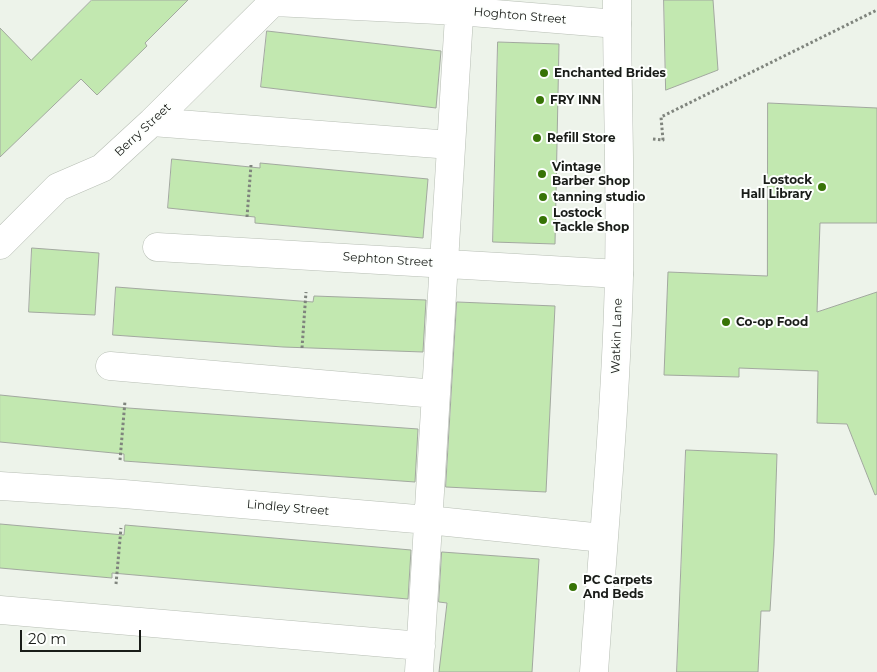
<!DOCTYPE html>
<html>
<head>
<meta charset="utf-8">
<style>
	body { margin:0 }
	#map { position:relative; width:877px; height:672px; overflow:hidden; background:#edf3ea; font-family:Montserrat,sans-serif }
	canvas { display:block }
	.scale { position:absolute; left:20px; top:630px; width:121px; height:22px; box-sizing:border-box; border:2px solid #191c18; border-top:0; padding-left:6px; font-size:15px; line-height:18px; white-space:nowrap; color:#191c18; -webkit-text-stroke:4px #fdfffd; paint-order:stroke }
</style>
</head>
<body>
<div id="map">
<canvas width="877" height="672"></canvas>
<div class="scale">20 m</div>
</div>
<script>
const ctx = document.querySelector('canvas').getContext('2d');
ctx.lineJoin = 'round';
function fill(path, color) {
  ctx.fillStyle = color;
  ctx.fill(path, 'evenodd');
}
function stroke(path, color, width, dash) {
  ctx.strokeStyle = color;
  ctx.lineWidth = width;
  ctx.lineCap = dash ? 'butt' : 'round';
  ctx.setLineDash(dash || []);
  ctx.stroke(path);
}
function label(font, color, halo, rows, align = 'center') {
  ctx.font = font + ' Montserrat,sans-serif';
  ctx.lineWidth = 4;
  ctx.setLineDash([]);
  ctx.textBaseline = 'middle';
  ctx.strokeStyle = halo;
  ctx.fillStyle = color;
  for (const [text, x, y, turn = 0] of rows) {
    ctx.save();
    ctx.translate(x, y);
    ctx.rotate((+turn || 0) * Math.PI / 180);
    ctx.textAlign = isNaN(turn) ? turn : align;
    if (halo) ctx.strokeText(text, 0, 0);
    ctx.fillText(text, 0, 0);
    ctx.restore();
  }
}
const building = new Path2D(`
	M92 0H188L145 43 147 46 97 95 81 79 0 157V28L31 60Z
	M664 0H713L718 70 666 90Z
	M267 31 441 51 436 108 261 87Z
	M498 42 559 44 555 244 493 242Z
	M768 103 877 108V223H820L817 312 877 292V494L875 495 847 424 817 423 818 371 739 368V377L664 375 668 272 767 276Z
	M172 159 260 168V163L428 179 423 238 255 223V217L168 208Z
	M32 248 99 253 95 315 29 312Z
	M116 287 313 302 314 296 426 300 423 352 283 347 113 335Z
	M457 302 555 306 546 492 446 487Z
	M0 395 128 408 418 429 415 482 124 461V454L0 442Z
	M686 450 777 454 774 545 770 611H761L758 672H677Z
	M0 524 124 535 125 525 411 550 408 599 112 573V578L0 568Z
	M442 552 539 559 532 672H439L447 603 439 602Z`);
fill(building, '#c2e8b0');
stroke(building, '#a2a89f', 1);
const minor = new Path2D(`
	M274 2 459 11 617 24
	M152 122 451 145
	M0 245 58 187 102 168 152 122 275 0
	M157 247 619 274
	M110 366 436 394
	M0 486 124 494 428 520 603 538
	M0 610 421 646
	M419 672 460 0`);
const major = new Path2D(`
	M594 672C603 540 616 408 619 276 621 184 617 92 617 0`);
stroke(minor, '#b7beb4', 29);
stroke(major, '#b7beb4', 29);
stroke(new Path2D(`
	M653 139 663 140 661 117 877 10
	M247 217 251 165
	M302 348 306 292
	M120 460 125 401
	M116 584 121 528`), '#7f847d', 3, [2.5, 2.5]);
stroke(minor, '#fff', 28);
stroke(major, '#fff', 28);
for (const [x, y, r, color] of [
	[544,73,5,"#377306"],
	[540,100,5,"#377306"],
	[537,138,5,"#377306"],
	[542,174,5,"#377306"],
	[822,187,5,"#377306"],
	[543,197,5,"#377306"],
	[543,220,5,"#377306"],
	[726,322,5,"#377306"],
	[573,587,5,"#377306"]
]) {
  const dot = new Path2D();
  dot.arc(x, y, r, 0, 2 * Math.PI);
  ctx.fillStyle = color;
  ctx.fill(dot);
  stroke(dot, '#fdfffd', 2);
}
label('12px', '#191c18', '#fdfffd', [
	["Hoghton Street",520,16,5],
	["Berry Street",143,130,-43],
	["Sephton Street",388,260,4],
	["Watkin Lane",617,336,-88],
	["Lindley Street",288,508,5]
]);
label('bold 12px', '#191c18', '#fdfffd', [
	["Enchanted Brides",554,73],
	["FRY INN",550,100],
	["Refill Store",547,138],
	["Vintage",552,167],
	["Barber Shop",552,181],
	["Lostock",812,180,"right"],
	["Hall Library",812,194,"right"],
	["tanning studio",553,197],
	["Lostock",553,213],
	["Tackle Shop",553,227],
	["Co-op Food",736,322],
	["PC Carpets",583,580],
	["And Beds",583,594]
], 'left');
</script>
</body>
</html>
